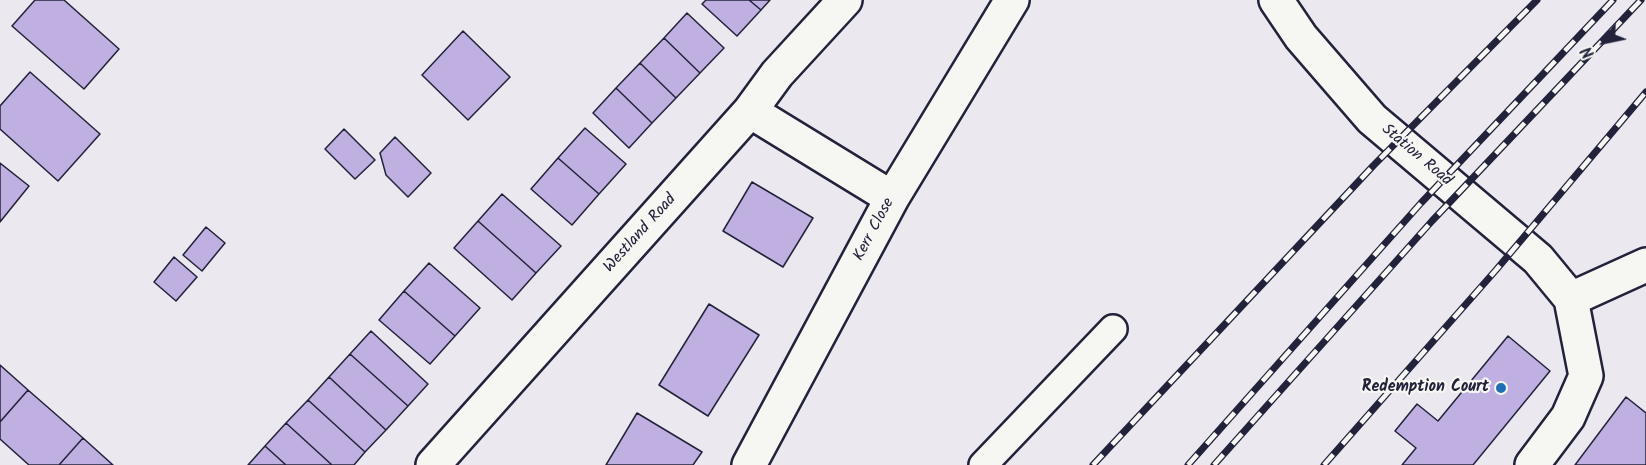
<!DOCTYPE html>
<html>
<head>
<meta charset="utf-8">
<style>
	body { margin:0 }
	#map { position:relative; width:1646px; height:465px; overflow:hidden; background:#ebe8ef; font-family:Kalam,sans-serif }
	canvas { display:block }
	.north { position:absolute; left:1574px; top:12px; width:60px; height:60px; -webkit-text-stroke:4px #f6f6f2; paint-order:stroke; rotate:237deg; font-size:16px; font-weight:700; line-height:24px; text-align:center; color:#22223b }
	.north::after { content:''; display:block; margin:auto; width:21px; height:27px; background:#22223b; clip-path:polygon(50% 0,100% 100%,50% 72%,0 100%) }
</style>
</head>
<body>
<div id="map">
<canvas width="1646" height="465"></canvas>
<div class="north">N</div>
</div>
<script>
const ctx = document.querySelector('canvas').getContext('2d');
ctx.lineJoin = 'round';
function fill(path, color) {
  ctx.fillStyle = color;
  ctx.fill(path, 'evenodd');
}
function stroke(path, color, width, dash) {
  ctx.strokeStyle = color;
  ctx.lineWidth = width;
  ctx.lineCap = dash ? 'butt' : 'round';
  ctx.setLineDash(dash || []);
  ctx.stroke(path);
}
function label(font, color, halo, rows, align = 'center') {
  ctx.font = font + ' Kalam,sans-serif';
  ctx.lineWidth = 4.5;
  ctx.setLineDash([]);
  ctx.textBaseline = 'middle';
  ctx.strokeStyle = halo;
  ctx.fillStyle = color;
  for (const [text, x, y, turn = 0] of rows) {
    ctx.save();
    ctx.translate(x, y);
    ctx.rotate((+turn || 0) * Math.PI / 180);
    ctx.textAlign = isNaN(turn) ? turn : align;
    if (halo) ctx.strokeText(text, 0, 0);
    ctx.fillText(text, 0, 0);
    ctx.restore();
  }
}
const building = new Path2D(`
	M35 0H64L119 49 84 89 12 26Z
	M706 0H749L761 10 737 36 702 4Z
	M749 0H770L761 10Z
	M687 13 724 48 700 73 664 38Z
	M463 31 510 77 468 120 422 75Z
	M664 38 700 73 676 98 640 63Z
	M640 63 676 98 652 123 616 88Z
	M30 72 100 134 58 181 0 129V106Z
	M616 88 652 123 629 148 593 113Z
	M585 128 626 164 599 194 558 158Z
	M344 129 375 160 355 179 325 149Z
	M395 137 431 173 408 197 386 175 380 153Z
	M558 158 599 194 572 225 531 189Z
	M0 163 29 186 0 222Z
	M752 182 813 218 783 267 723 231Z
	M502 194 561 246 536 273 478 221Z
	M478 221 536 273 512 300 454 248Z
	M206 227 225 243 202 271 183 255Z
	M174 257 197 277 176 301 154 282Z
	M429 263 480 308 455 336 404 291Z
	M404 291 455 336 430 364 379 320Z
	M709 304 759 335 708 416 659 385Z
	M371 331 428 384 408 406 350 354Z
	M1508 336 1550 371 1473 465H1402L1416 448 1395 431 1417 404 1438 421Z
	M350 354 408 406 386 430 329 377Z
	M0 365 28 390 0 422Z
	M329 377 386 430 365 452 308 400Z
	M28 390 83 438 59 465H29L0 439V422Z
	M1626 397 1646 413V465H1575Z
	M308 400 365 452 354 465H332L286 423Z
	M637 413 702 452 693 465H606Z
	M286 423 332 465H286L265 446Z
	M83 438 113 465H59Z
	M265 446 286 465H248Z`);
fill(building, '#c0b0e1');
stroke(building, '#22223b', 1.5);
const service = new Path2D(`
	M983 465 1113 329`);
const minor = new Path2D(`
	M750 111 892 198
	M1571 299 1646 265
	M433 465 750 111 777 74 845 0
	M749 465 892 198 1012 0`);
const tertiary = new Path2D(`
	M1276 0 1301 37 1372 119 1538 259 1571 299 1586 376 1568 417 1532 465`);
stroke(service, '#22223b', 32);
stroke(minor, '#22223b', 38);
stroke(tertiary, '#22223b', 38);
stroke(service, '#f6f6f2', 27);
stroke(minor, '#f6f6f2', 33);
stroke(tertiary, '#f6f6f2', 33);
const rail = new Path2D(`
	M1093 465 1373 166 1537 0
	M1188 465 1421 203 1613 0
	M1214 465 1432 221 1641 0
	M1324 465 1496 270 1646 92`);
stroke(rail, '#22223b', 7);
stroke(rail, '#f6f6f2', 4.5, [14]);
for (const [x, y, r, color] of [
	[1501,388,6,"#1f6fb2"]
]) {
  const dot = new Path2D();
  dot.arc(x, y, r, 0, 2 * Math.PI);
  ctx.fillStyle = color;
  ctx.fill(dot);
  stroke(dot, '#f6f6f2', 2);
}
label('16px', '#22223b', '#f6f6f2', [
	["Station Road",1416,156,40],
	["Kerr Close",875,230,-62],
	["Westland Road",641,234,-48]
]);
label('bold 16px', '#22223b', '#f6f6f2', [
	["Redemption Court",1489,388]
], 'right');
</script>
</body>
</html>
